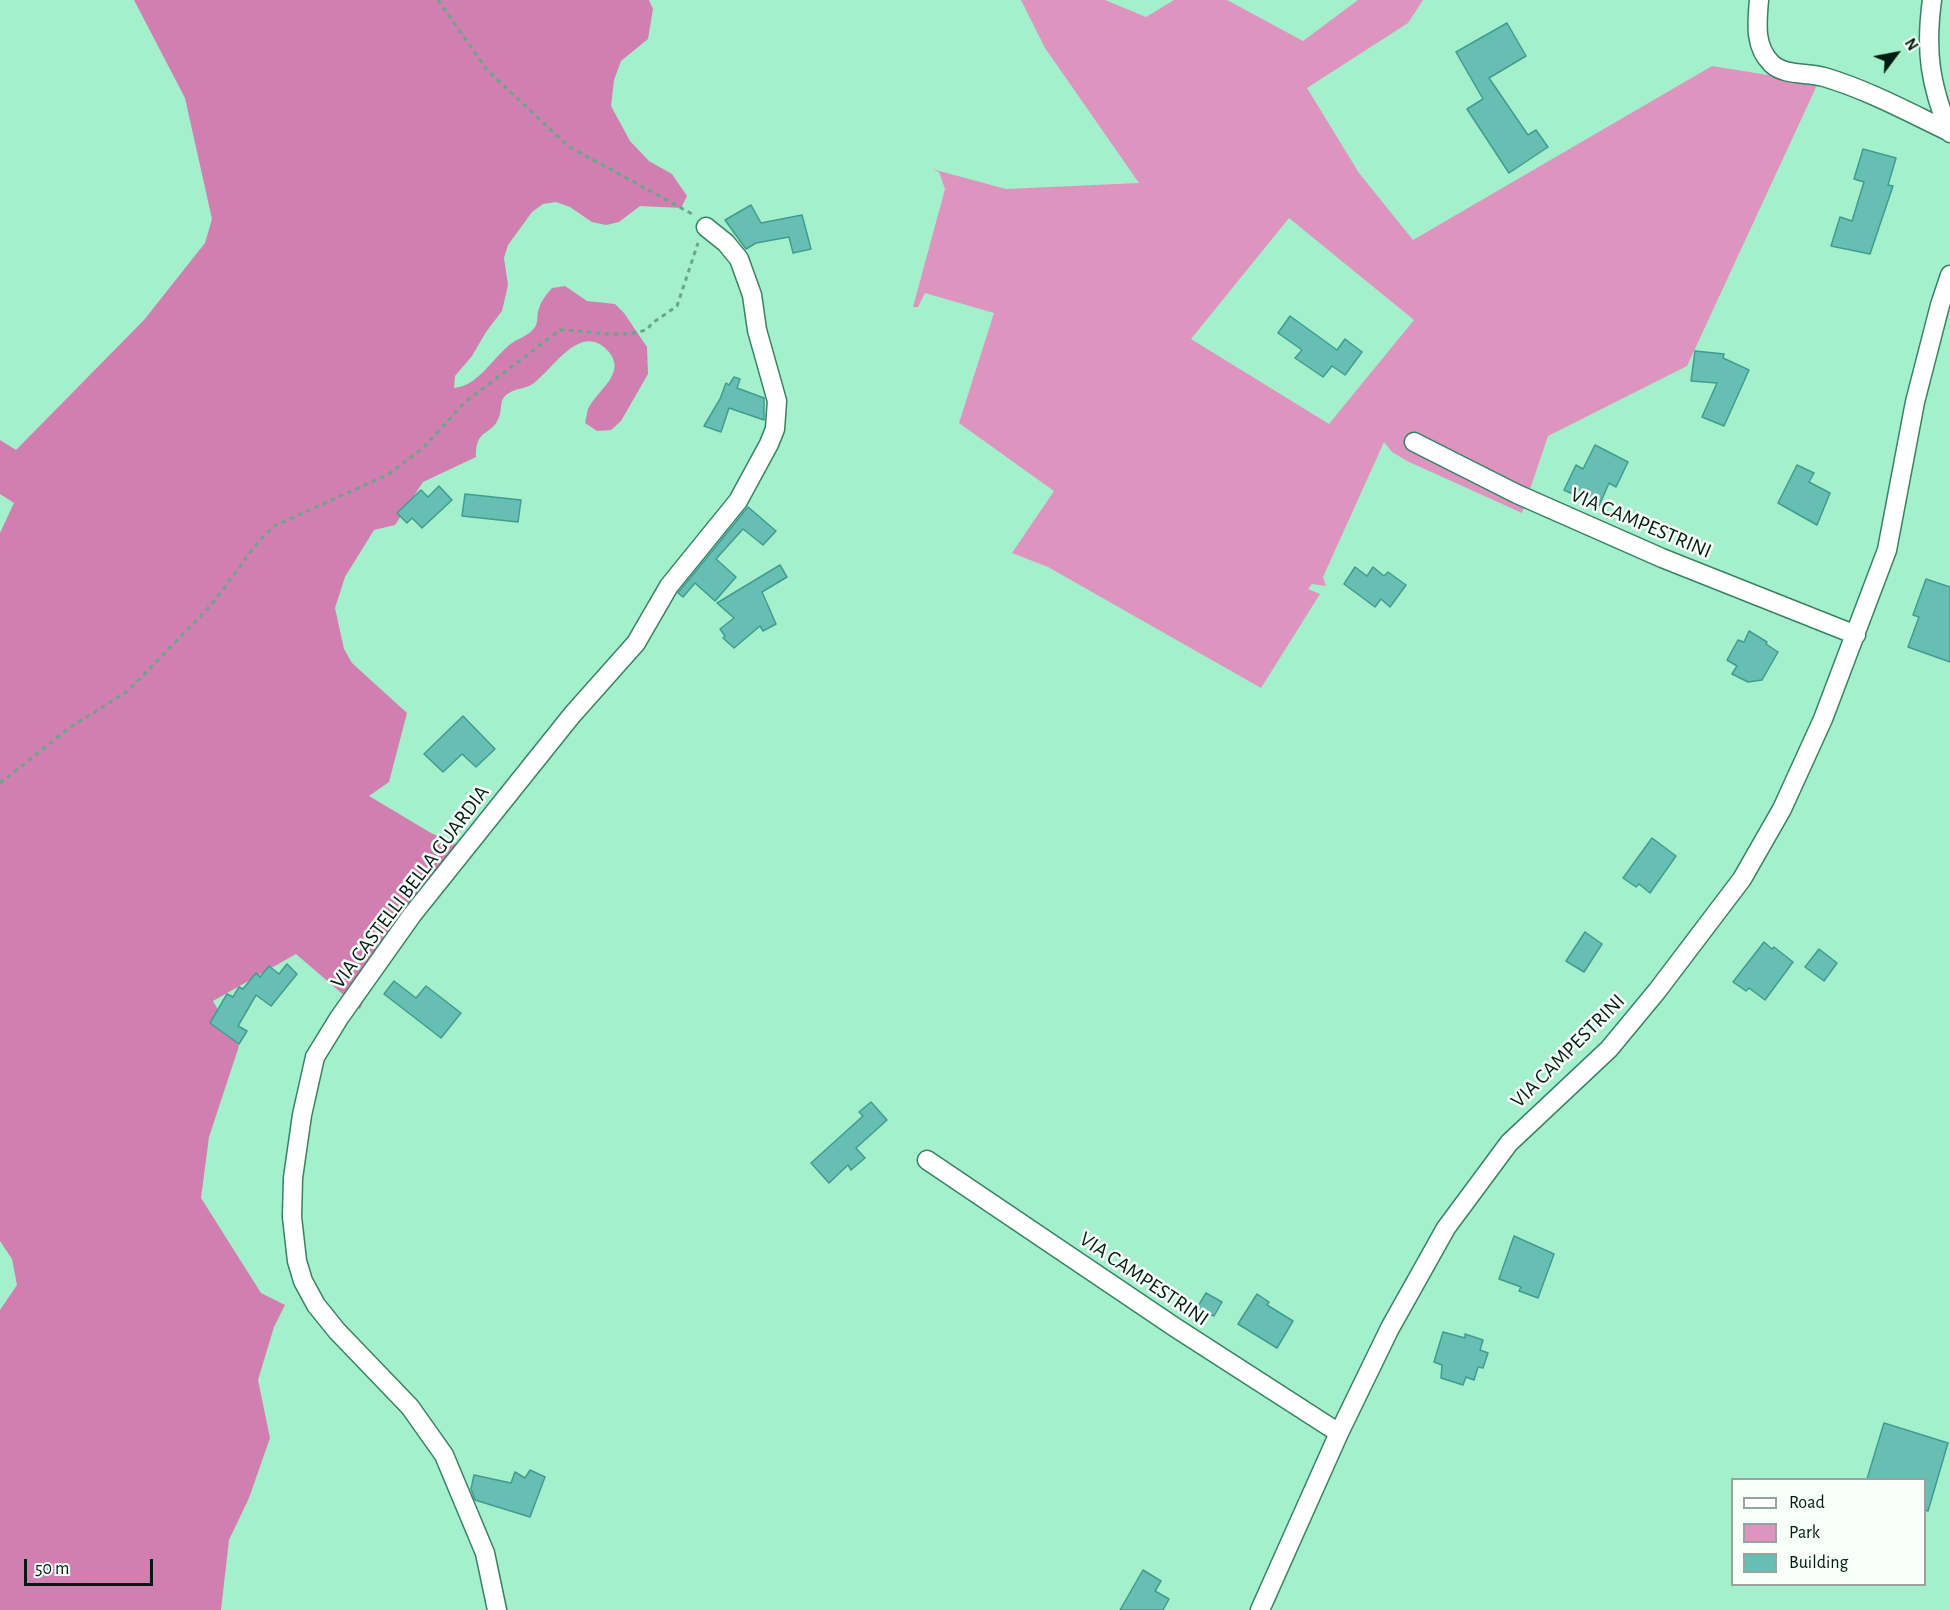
<!DOCTYPE html>
<html>
<head>
<meta charset="utf-8">
<style>
	body { margin:0 }
	#map { position:relative; width:1950px; height:1610px; overflow:hidden; background:#a4efcc; font-family:"Alegreya Sans",sans-serif }
	canvas { display:block }
	.legend { position:absolute; left:1731px; top:1478px; width:195px; height:108px; box-sizing:border-box; background:#f8fffb; border:2px solid #95a49d; margin:0; padding:8px 10px; list-style:none; font-size:18px; color:#001b0f }
	.legend li { display:flex; align-items:center; gap:12px; height:30px }
	.legend b { width:30px; border:2px solid #95a49d }
	.north { position:absolute; left:1866px; top:24px; width:60px; height:60px; -webkit-text-stroke:4px #f8fffb; paint-order:stroke; rotate:58deg; font-size:16px; font-weight:700; line-height:24px; text-align:center; color:#001b0f }
	.north::after { content:''; display:block; margin:auto; width:21px; height:27px; background:#001b0f; clip-path:polygon(50% 0,100% 100%,50% 72%,0 100%) }
	.scale { position:absolute; left:24px; top:1559px; width:129px; height:27px; box-sizing:border-box; border:3px solid #001b0f; border-top:0; padding-left:8px; font-size:18px; line-height:21px; white-space:nowrap; color:#001b0f; -webkit-text-stroke:4px #f8fffb; paint-order:stroke }
</style>
</head>
<body>
<div id="map">
<canvas width="1950" height="1610"></canvas>
<ul class="legend">
<li><b style="height:8px;background:#fff"></b>Road</li>
<li><b style="height:16px;background:#dd95bf"></b>Park</li>
<li><b style="height:16px;background:#66bfb2"></b>Building</li>
</ul>
<div class="north">N</div>
<div class="scale">50 m</div>
</div>
<script>
const ctx = document.querySelector('canvas').getContext('2d');
ctx.lineJoin = 'round';
function fill(path, color) {
  ctx.fillStyle = color;
  ctx.fill(path, 'evenodd');
}
function stroke(path, color, width, dash) {
  ctx.strokeStyle = color;
  ctx.lineWidth = width;
  ctx.lineCap = dash ? 'butt' : 'round';
  ctx.setLineDash(dash || []);
  ctx.stroke(path);
}
function label(font, color, halo, rows, align = 'center') {
  ctx.font = font + ' "Alegreya Sans",sans-serif';
  ctx.lineWidth = 5;
  ctx.setLineDash([]);
  ctx.textBaseline = 'middle';
  ctx.strokeStyle = halo;
  ctx.fillStyle = color;
  for (const [text, x, y, turn = 0] of rows) {
    ctx.save();
    ctx.translate(x, y);
    ctx.rotate((+turn || 0) * Math.PI / 180);
    ctx.textAlign = isNaN(turn) ? turn : align;
    if (halo) ctx.strokeText(text, 0, 0);
    ctx.fillText(text, 0, 0);
    ctx.restore();
  }
}
fill(new Path2D(`
	M1021 0H1105L1146 17 1174 0H1227L1303 41 1358 0H1423L1408 23 1307 88 1359 173 1413 240 1712 66 1818 83 1687 366 1548 436 1522 513 1407 461 1392 452 1384 442 1323 577 1326 586 1312 584 1308 589 1320 594 1261 688 1048 567 1012 553 1054 491 959 423 994 313 925 293 918 307H913L945 189 939 172 932 169 1006 189 1139 183 1045 48ZM1289 218 1414 320 1329 424 1191 339Z`), '#dd95bf');
fill(new Path2D(`
	M134 0H649L653 9 648 39 621 61 614 80 611 106 630 141 649 161 672 174 687 196 681 208 640 206 619 222 606 225 592 222 570 207 556 202 543 204 532 212 508 245 504 258 508 285 502 311 486 332 472 356 455 376 454 388C477 386 491 361 507 347 516 338 530 337 536 325 538 321 537 316 538 312 540 302 546 295 552 288L565 286 587 301 615 304 624 313 647 347 648 374 621 421 611 430 597 431 585 423C586 419 587 413 588 409 597 390 628 373 608 351 581 321 553 369 534 383 526 389 516 388 509 393 498 399 503 408 499 417 492 437 475 427 476 457L423 482 395 525 374 530 345 577 335 608 344 649 352 663 407 713 389 782 369 796 431 833 470 850 391 939 360 1009 296 954 213 1001 239 1046 209 1137 201 1198 261 1293 285 1305 274 1327 258 1380 270 1438 249 1498 229 1540 221 1610H0V1310L17 1285 12 1259 0 1241V533L14 503 0 494V440L16 450 144 320 205 243 212 219 185 98Z`), '#d17fb1');
const building = new Path2D(`
	M1507 23 1526 56 1489 78 1528 135 1536 130 1548 147 1509 173 1467 109 1483 99 1456 52Z
	M1863 149 1896 158 1888 185 1893 186 1870 254 1831 246 1840 217 1852 221 1864 182 1854 179Z
	M751 205 761 223 802 215 811 249 793 253 789 237 756 243 746 249 725 220Z
	M1290 316 1337 350 1345 339 1362 352 1345 375 1332 366 1323 377 1295 358 1302 350 1278 333Z
	M1695 351 1724 354 1723 358 1749 370 1724 426 1702 417 1717 383 1691 381Z
	M734 377 740 379 737 388 764 398V420L729 408 721 432 704 426 720 399 726 383 729 385Z
	M1595 445 1628 462 1616 487 1609 483 1599 506 1564 490 1576 465 1583 469Z
	M1797 465 1814 473 1809 482 1830 493 1817 525 1778 503Z
	M439 486 452 500 422 528 412 518 407 523 397 513 421 490 428 497Z
	M465 494 521 500 518 522 462 516Z
	M748 507 776 531 763 545 743 529 716 559 736 577 715 601 695 583 683 597 678 593Z
	M780 565 787 577 762 592 776 624 763 631 760 626 734 648 723 638 725 636 720 629 734 618 717 603Z
	M1355 567 1367 576 1373 567 1384 576 1388 572 1406 585 1390 607 1381 599 1375 607 1344 584Z
	M1926 579 1950 587V662L1908 647 1919 617 1913 615Z
	M1749 631 1767 642 1766 644 1778 652 1762 680 1748 682 1732 674 1737 666 1727 660 1738 640 1744 642Z
	M463 716 495 749 476 767 462 754 443 772 424 754Z
	M1652 838 1676 856 1650 893 1639 884 1636 887 1623 878Z
	M1585 932 1602 944 1584 972 1566 961Z
	M1764 942 1772 949 1774 947 1793 962 1765 1000 1749 988 1746 991 1733 982Z
	M1819 949 1837 963 1824 981 1805 967Z
	M287 964 297 974 271 1006 256 995 238 1026 247 1031 239 1044 210 1023 227 994 233 997 239 987 243 989 256 973 260 977 269 966 279 974Z
	M394 981 416 998 426 986 461 1013 441 1038 384 994Z
	M871 1102 887 1120 856 1148 865 1158 851 1170 848 1165 829 1183 811 1163 863 1116 859 1112Z
	M1514 1236 1554 1254 1538 1298 1519 1291 1521 1287 1499 1279Z
	M1206 1293 1222 1302 1214 1316 1197 1308Z
	M1257 1294 1269 1302 1267 1305 1293 1321 1277 1348 1238 1324Z
	M1443 1332 1465 1338V1334L1483 1340 1480 1350 1488 1353 1483 1368 1478 1367 1474 1380 1466 1377 1463 1385 1441 1378 1442 1365 1434 1362Z
	M1884 1423 1948 1443 1928 1511 1924 1510V1479H1867Z
	M530 1470 545 1477 530 1517 475 1500 471 1489 474 1475 511 1483 515 1472 525 1478Z
	M1143 1570 1161 1581 1155 1591 1169 1599 1163 1610H1120Z`);
fill(building, '#66bfb2');
stroke(building, '#419c90', 1.5);
const minor = new Path2D(`
	M1759 0C1757 23 1754 47 1772 64 1785 76 1807 72 1824 77 1868 90 1908 112 1950 132
	M1932 0C1925 51 1930 85 1950 133
	M1414 442 1517 494 1662 558 1856 635
	M927 1160 1176 1328 1339 1433
	M497 1610 485 1553 444 1455 410 1407 337 1331 316 1305 303 1281 297 1261 292 1217 293 1178 302 1115 315 1057 339 1018 412 915 572 715 636 643 669 586 738 501 769 444 775 429 777 401 757 330 752 295 739 259 726 243 706 227
	M1260 1610 1339 1433 1390 1328 1446 1228 1509 1143 1609 1049 1657 991 1742 879 1782 809 1823 719 1887 550 1915 402 1940 305 1950 275`);
stroke(minor, '#388263', 21);
stroke(new Path2D(`
	M438 0 487 70 568 146 694 215
	M0 783 72 726 128 691 212 604 258 542 274 526 389 474 423 448 465 402 560 330C589 330 620 340 648 329L651 324 677 306 698 243`), '#6ba68b', 3, [4.5, 4.5]);
stroke(minor, '#fff', 18);
label('21px', '#001b0f', '#f8fffb', [
	["VIA CAMPESTRINI",1641,523,23],
	["VIA CASTELLI BELLA GUARDIA",410,887,-53],
	["VIA CAMPESTRINI",1568,1051,-45],
	["VIA CAMPESTRINI",1144,1279,34]
]);
</script>
</body>
</html>
